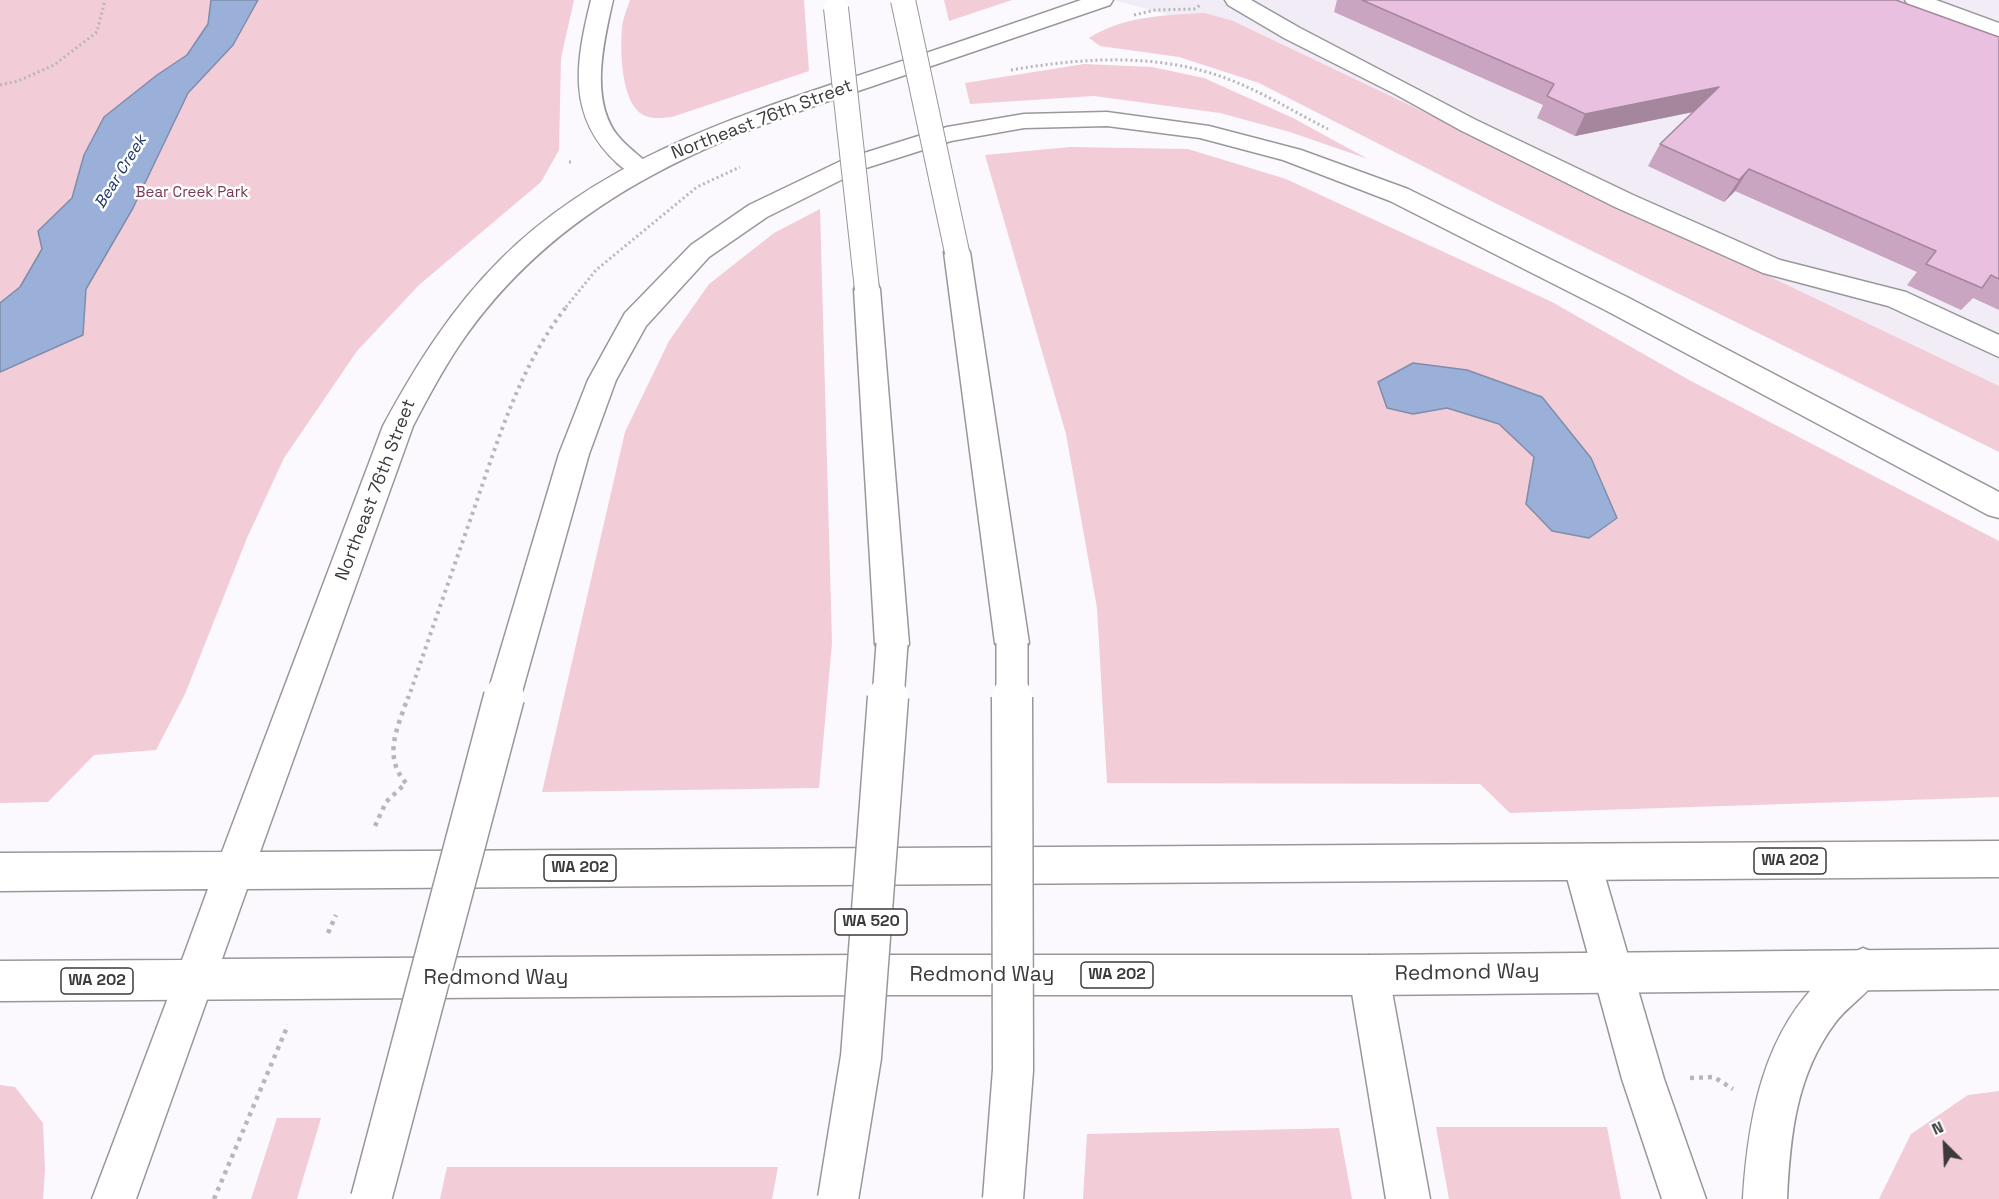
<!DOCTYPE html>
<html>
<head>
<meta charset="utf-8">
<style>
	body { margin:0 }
	#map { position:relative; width:1999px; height:1199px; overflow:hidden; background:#fbf9fd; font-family:"Space Grotesk",sans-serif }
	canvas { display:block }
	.north { position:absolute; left:1915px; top:1115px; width:60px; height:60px; -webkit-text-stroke:4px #fff; paint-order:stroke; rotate:336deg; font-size:16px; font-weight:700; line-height:24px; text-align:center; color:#3b3a3c }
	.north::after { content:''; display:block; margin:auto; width:21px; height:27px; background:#3b3a3c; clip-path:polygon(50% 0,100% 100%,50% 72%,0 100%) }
</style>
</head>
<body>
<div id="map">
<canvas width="1999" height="1199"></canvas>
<div class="north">N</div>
</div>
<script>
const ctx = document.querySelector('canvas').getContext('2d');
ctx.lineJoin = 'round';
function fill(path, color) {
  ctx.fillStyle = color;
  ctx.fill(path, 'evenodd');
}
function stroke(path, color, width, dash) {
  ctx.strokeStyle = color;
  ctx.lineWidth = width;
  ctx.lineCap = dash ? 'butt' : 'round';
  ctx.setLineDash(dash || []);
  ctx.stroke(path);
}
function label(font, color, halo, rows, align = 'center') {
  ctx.font = font + ' "Space Grotesk",sans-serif';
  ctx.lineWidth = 5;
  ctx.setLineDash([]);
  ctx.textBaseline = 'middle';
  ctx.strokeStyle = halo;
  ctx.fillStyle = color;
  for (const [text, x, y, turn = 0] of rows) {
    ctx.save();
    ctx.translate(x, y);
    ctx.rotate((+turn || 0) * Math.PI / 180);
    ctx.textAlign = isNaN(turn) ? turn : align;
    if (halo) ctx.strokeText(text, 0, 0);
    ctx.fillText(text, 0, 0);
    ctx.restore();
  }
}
fill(new Path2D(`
	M1114 0H1999V421L1205 25Z`), '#f2ecf7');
fill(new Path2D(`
	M0 0H574L561 58 559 150 541 182 419 285 357 351 284 458 247 538 185 694 156 750 94 755 48 802 0 803Z
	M630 0H804L809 71 672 117C662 118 649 120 640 113 621 98 620 50 622 27 623 18 627 9 630 0Z
	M944 0H1012L949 21Z
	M1205 13 1233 21 1999 386V452L1501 206 1259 83 1179 57 1100 46 1089 38C1123 16 1166 15 1205 13Z
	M1084 64 1152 67 1204 78 1293 118 1368 159 1290 132 1220 113 1094 96 970 104 965 83Z
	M1070 147 1188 149 1286 179 1552 302 1691 381 1999 541V797L1510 813 1480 784 1107 783 1097 608 1066 434 985 155ZM1542 397 1552 531 1526 504 1534 457 1499 424 1447 408Z
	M820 209 832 643 819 788 542 792 625 432 669 341 709 284 774 233Z
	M0 1085 15 1087 43 1123 45 1170 43 1199H0Z
	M1999 1091V1199H1879L1911 1134 1968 1095Z
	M277 1118H321L297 1199H251Z
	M1436 1127H1607L1621 1199H1449Z
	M1339 1128 1352 1199H1083L1087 1134Z
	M447 1167H778L772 1199H440Z`), '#f2ccd7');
const water = new Path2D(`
	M211 0H258L233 45 188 93 133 208 86 289 83 335 0 372V303L20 287 42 249 38 231 72 198 84 155 104 117 157 75 187 55 208 24Z
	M1413 363 1467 370 1542 397 1591 458 1617 518 1589 538 1552 531 1526 504 1534 457 1499 424 1447 408 1413 414 1387 408 1378 382Z`);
fill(water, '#9ab0d9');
stroke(water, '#7e8daa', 1.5);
const minor = new Path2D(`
	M1225 0H1251L1300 28 1476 120 1633 195 1780 260 1906 292 1999 335V357L1888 306 1763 273 1615 207 1460 130 1395 94 1284 38 1228 5Z
	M1905 0H1936L1999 23V37L1908 5Z
	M1369 955 1383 961 1389 975 1430 1199H1386L1349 975 1355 961Z`);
const major = new Path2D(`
	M1081 0H1113L1110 5C1030 32 950 60 870 87 707 141 558 199 458 347 441 373 427 399 413 426L260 852 1999 841V877L247 889 222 959 865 955H1369L1999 949V989L1369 995H865L0 1001V961L182 960 208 889 0 891V853L222 852 383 426C416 365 451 309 500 260 597 163 727 119 854 77 930 52 1006 26 1081 0Z`);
const highway = new Path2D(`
	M591 0H613C604 40 589 100 618 136 627 147 639 155 649 165L652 170 649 175C634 179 628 172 617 163 566 116 576 61 591 0Z
	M1107 112 1209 126 1301 150 1408 189 1627 297 1999 492V518L1988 515 1607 311 1390 201 1283 160 1200 138 1107 126 1024 128 951 141 863 169 767 217 709 257 646 326 616 380 589 454 522 692 517 703 505 707 493 703 488 692 559 454 588 380 625 313 691 245 749 205 845 159 947 127 1024 114Z
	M957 243 966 246 970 252 1029 643 1024 653 1012 658 1000 653 995 643 944 252 948 246Z
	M867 280 877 282 880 289 909 644 904 654 892 659 880 654 875 644 854 289 857 282Z
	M1582 845 1595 850 1601 863 1664 1079 1706 1199H1662L1622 1079 1563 863 1569 850Z
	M1863 948 1877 954 1883 968C1873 992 1850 1003 1835 1023 1796 1075 1790 1136 1787 1199H1743C1748 1119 1763 1031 1826 975 1838 964 1848 954 1863 948Z
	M194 960 208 966 214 980 136 1199H92L180 966Z`);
stroke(minor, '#99979b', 3);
stroke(major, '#99979b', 3);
stroke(highway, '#99979b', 3);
stroke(new Path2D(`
	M1134 15 1155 10 1194 9 1202 4
	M1011 70C1087 57 1165 52 1238 83 1269 96 1298 114 1328 129
	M0 85 18 81 54 65 97 32 105 0
	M569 162H573
	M566 307 596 270 697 187 740 167`), '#b7b6b9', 3, [2, 3]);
stroke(new Path2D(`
	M408 699C430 635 452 572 474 509 498 440 521 363 567 306`), '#b7b6b9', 4, [3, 4.5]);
stroke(new Path2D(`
	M375 826 386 802 406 783C382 756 398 727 408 697
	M328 933 336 915
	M1690 1078 1714 1077 1733 1089
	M214 1199 288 1025`), '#b7b6b9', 4.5, [4, 5]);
fill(minor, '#fff');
fill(major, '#fff');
fill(highway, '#fff');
const highwayBridgeFar2 = new Path2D(`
	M903 0 957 252
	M836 8 867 289`);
const highwayBridgeFar1 = new Path2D(`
	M1012 643V699
	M503 699 505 692
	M888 699 892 644`);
const highwayBridge = new Path2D(`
	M371 1199 504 697
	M838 1199 861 1057 888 697
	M1003 1199 1013 1070 1012 697`);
stroke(highwayBridgeFar2, '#99979b', 26, []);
stroke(highwayBridgeFar1, '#99979b', 34, []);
stroke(highwayBridge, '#99979b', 43, []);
stroke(highwayBridgeFar2, '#fff', 24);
stroke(highwayBridgeFar1, '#fff', 31);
stroke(highwayBridge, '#fff', 40);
fill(new Path2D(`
	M1337 0H1896L1999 37V310L1973 298 1961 310 1907 285 1917 272 1735 191 1724 202 1648 166 1660 144 1694 112 1575 136 1537 118 1543 105 1334 12Z`), '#c9a5c1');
fill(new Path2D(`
	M1719 87 1707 109 1575 136 1585 114Z
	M1749 169 1735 191 1724 202 1739 180Z`), '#a4869d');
const building = new Path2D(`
	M1362 0H1896L1999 37V279L1991 275 1982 288 1926 264 1936 251 1749 169 1739 180 1660 144 1719 87 1585 114 1547 96 1554 84Z`);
fill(building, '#eac0e0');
stroke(building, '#a4869d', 1.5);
label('15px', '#7a3951', '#fff', [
	["Bear Creek Park",192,193]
]);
label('italic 16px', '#1b3467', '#fff', [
	["Bear Creek",121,172,-58]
]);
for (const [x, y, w] of [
	[1790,861,72],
	[580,868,72],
	[871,922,72],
	[1117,975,72],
	[97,981,72]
]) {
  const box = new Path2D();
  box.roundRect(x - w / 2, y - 13, w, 26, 4.5);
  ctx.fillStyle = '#fff';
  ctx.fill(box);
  stroke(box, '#3b3a3c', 1.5);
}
label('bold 16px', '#3b3a3c', null, [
	["WA 202",1790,861],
	["WA 202",580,868],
	["WA 520",871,922],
	["WA 202",1117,975],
	["WA 202",97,981]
]);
label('18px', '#3b3a3c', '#fff', [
	["Northeast 76th Street",762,120,-21],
	["Northeast 76th Street",376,490,-69]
]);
label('21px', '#3b3a3c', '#fff', [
	["Redmond Way",1467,973,-1],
	["Redmond Way",982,975],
	["Redmond Way",496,978]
]);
</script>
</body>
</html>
